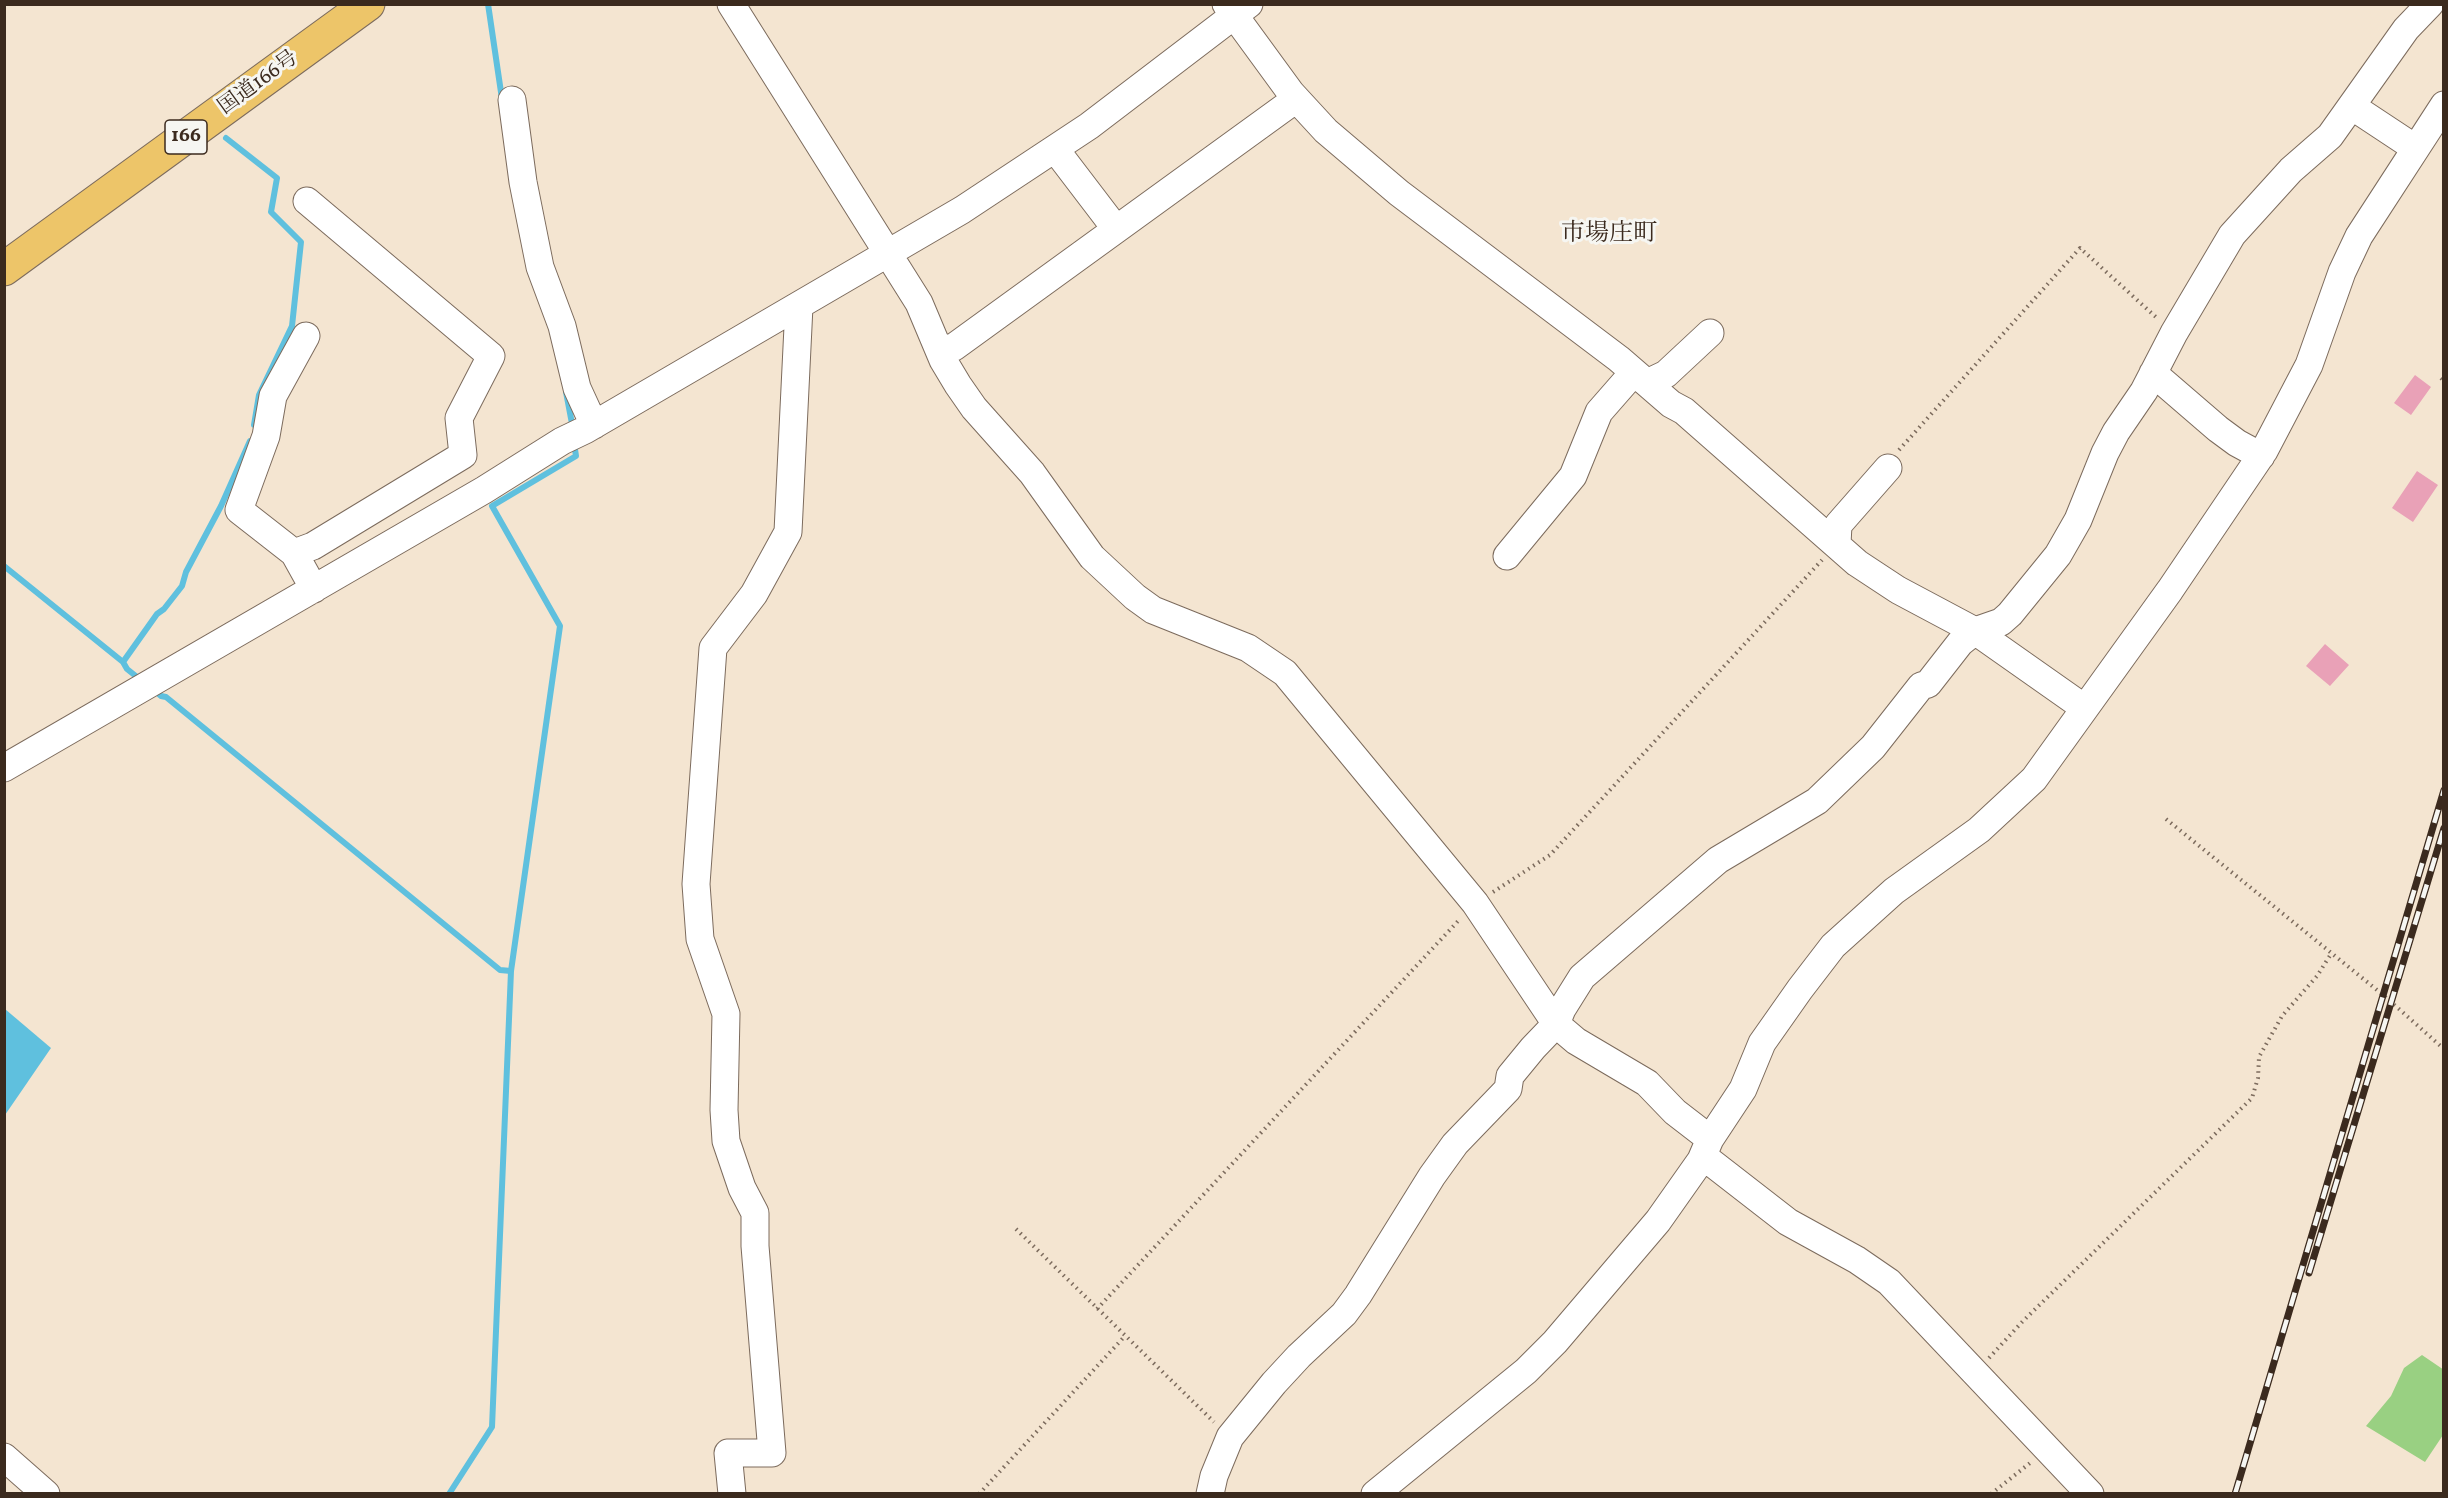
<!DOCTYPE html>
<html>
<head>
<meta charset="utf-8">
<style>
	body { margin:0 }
	#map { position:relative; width:2448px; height:1498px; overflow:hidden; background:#f4e5d1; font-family:Vollkorn,serif }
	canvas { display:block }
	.frame { position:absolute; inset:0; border:6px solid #3b2a1e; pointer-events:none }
</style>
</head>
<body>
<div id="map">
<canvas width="2448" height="1498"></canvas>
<div class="frame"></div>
</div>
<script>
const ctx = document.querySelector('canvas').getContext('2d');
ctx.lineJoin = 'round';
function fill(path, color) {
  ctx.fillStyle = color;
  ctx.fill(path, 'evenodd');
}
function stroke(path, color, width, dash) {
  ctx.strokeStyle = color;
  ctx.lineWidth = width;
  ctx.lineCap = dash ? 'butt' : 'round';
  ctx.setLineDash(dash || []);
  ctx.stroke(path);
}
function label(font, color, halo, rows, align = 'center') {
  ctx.font = font + ' Vollkorn,"Noto Serif JP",serif';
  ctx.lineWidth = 6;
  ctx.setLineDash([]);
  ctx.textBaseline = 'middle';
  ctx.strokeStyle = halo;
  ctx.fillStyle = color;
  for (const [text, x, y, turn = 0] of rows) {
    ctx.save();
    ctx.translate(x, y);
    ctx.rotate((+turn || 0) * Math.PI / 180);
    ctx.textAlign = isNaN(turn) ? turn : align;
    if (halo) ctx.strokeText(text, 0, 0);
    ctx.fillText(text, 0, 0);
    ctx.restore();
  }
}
fill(new Path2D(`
	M2422 1355 2444 1370 2443 1435 2425 1462 2366 1426 2391 1396 2404 1368Z`), '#99d082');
fill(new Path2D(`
	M5 1009 51 1048 5 1115Z`), '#5fc0de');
stroke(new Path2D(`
	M488 4 502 99
	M226 138 277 178 271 212 301 242 292 326 259 395 254 425
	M566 392 573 429
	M4 566 123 662 127 669 142 681
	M123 662 157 614 164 609 182 586 186 572 221 506 250 441
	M153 689 161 696 166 697 500 970 511 971
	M449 1494 492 1427 511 971 560 626 492 506 576 456 574 443`), '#5fc0de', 6);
fill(new Path2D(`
	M2415 375 2431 387 2411 415 2394 403Z
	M2417 471 2438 485 2413 522 2392 508Z
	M2325 644 2349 665 2330 686 2306 666Z`), '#e9a1b7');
const minor = new Path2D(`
	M731 4 919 303 943 360 958 385 974 408 1032 473 1092 557 1135 597 1153 610 1248 648 1285 673 1475 903 1556 1024 1576 1041 1647 1083 1675 1112 1710 1139
	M1226 4 1291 93 1326 131 1399 193 1619 359 1671 404 1684 411 1857 563 1898 590 1975 631 2083 707
	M512 100 523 182 540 267 562 326 577 388 594 425
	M2353 107 2415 148
	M1055 149 1116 229
	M306 336 273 396 266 436 239 510 294 553 314 589
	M939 350 954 347 1296 99
	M2153 373 2218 429 2237 443 2261 456
	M1647 383 1666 374 1710 333
	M1837 544 1838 525 1888 468
	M294 553 313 546 463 455 459 418 491 356 307 201
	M1507 556 1573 476 1599 412 1634 372
	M4 768 484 490 562 441 585 430 962 210 1089 126 1249 4
	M1703 1156 1788 1222 1857 1260 1889 1282 2090 1494
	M4 1457 46 1494
	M732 1494 728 1453H772L755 1246V1213L742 1188 726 1141 724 1110 726 1014 700 939 696 884 713 648 754 594 788 532 799 306
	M1210 1494 1214 1476 1230 1437 1274 1383 1299 1356 1344 1314 1358 1295 1432 1176 1455 1144 1508 1089 1510 1076 1533 1048 1556 1024 1562 1009 1582 977 1718 860 1817 801 1873 747 1921 686 1928 684 1960 643 1975 631 2001 622 2010 614 2058 555 2078 520 2105 453 2116 432 2144 391 2174 333 2232 235 2291 170 2330 136 2406 29 2430 4
	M1375 1494 1526 1371 1555 1342 1658 1221 1701 1160 1710 1139 1743 1089 1762 1043 1800 989 1833 946 1894 891 1979 830 2034 779 2170 590 2264 451 2309 365 2342 272 2359 236 2444 105`);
const highway = new Path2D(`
	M4 269 368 4`);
stroke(minor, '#7c6b5d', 29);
stroke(highway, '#7c6b5d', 35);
stroke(new Path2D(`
	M2441 378 2444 381
	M1899 450 2080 248 2158 319
	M2166 819 2382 994 2444 1049
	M1493 892 1550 855 1822 560
	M1016 1229 1214 1422
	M1097 1309 1460 919
	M1989 1358 2023 1321 2252 1098 2258 1078 2259 1057 2282 1016 2317 976 2331 954
	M979 1494 1125 1336
	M1991 1494 2030 1463`), '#7c6b5d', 4, [1.5, 4.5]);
stroke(minor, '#fff', 27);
stroke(highway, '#edc569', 33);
const rail = new Path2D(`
	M2309 1273 2444 828
	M2235 1494 2444 790`);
stroke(rail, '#3b2a1e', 7);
stroke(rail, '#f6f6f2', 4.5, [14]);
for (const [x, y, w] of [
	[186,137,42]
]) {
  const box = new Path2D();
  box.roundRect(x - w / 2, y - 17, w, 34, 4.5);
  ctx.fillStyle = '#f6f6f2';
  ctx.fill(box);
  stroke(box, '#3b2a1e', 1.5);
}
label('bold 20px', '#3b2a1e', null, [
	["166",186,137]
]);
label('21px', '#3b2a1e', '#f6f6f2', [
	["国道166号",259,84,-36]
]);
label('24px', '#3b2a1e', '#f6f6f2', [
	["市場庄町",1609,236]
]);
</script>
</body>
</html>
